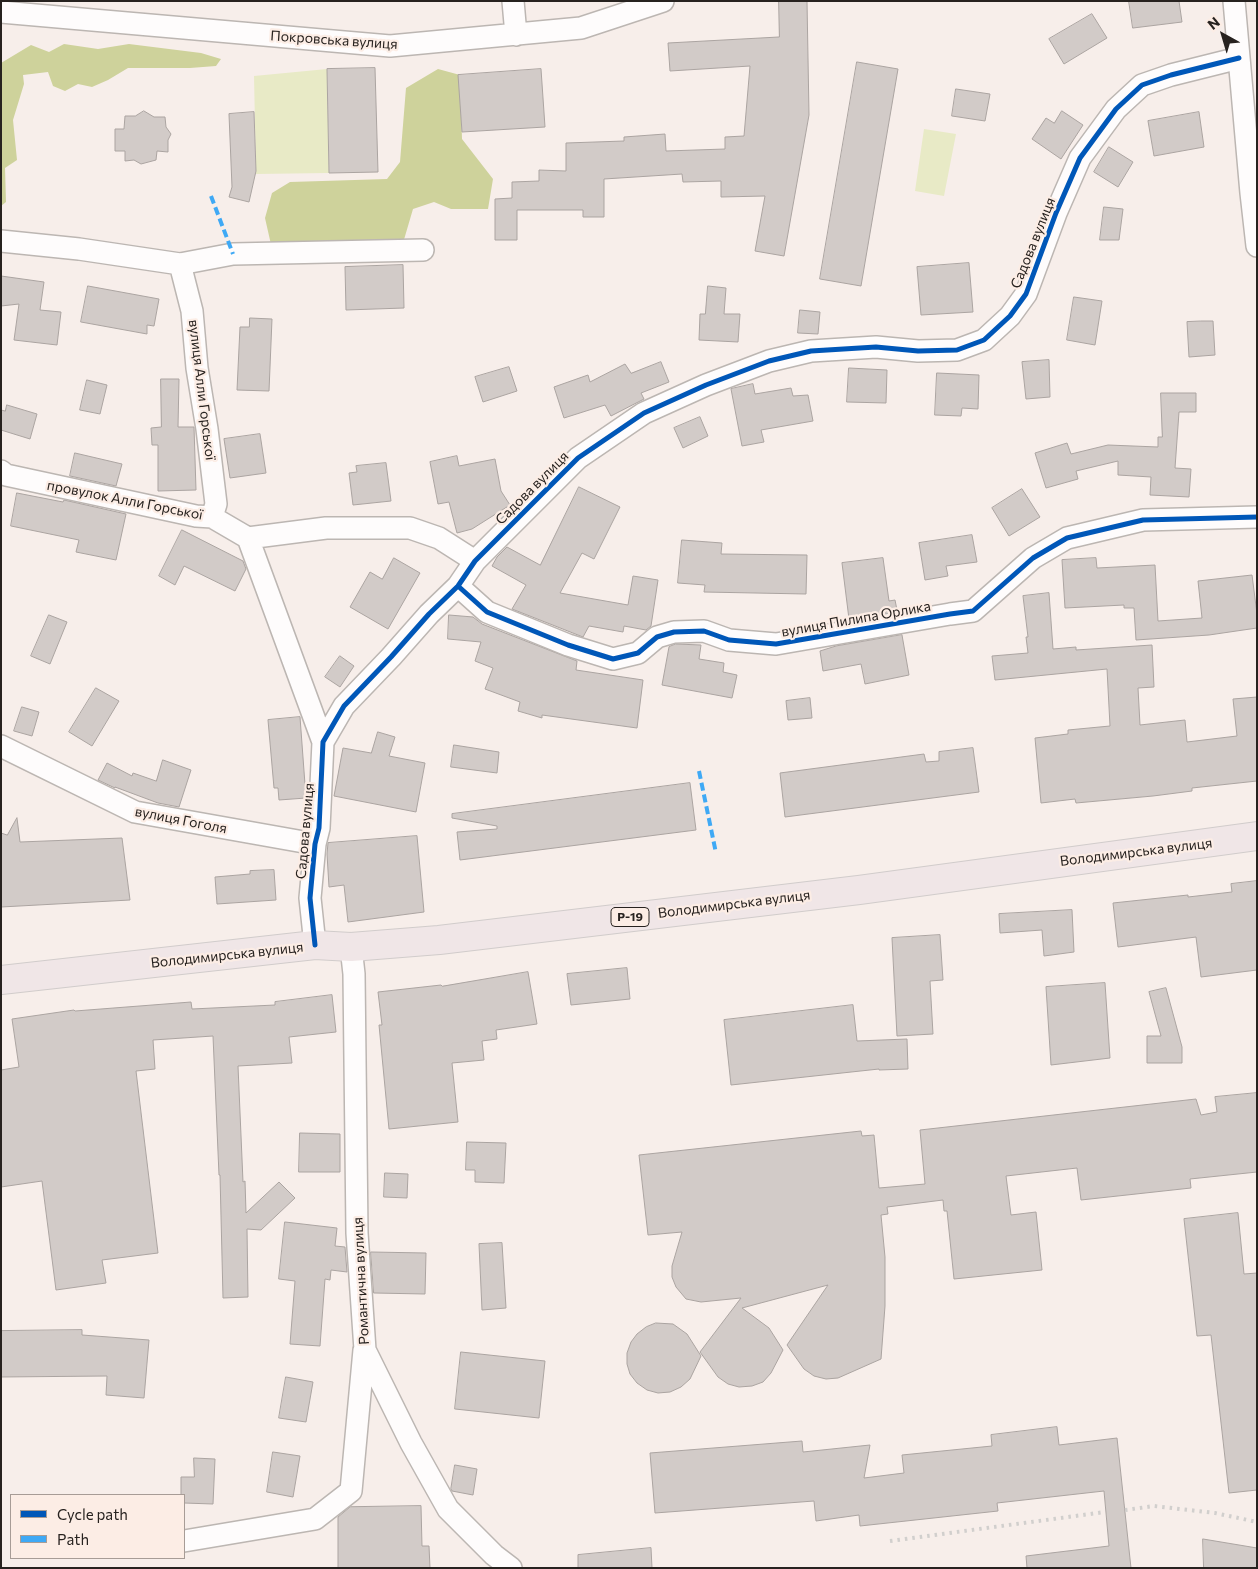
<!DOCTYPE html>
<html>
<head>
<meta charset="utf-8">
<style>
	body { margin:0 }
	#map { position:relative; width:1258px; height:1569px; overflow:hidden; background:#f7eeea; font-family:Commissioner,sans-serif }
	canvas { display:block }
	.frame { position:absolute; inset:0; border:2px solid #27221f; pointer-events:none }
	.legend { position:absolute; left:10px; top:1494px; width:175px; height:65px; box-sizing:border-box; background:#fcede5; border:1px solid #a79c96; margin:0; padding:6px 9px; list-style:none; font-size:15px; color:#27221f }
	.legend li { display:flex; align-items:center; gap:10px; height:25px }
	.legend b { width:25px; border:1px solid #a79c96 }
	.north { position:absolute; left:1198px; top:10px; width:50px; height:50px; -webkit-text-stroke:4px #fcede5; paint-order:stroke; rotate:321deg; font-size:14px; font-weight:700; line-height:20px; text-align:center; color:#27221f }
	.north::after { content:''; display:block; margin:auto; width:18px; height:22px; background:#27221f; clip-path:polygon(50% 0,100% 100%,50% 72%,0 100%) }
</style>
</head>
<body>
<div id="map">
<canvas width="1258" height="1569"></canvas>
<div class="frame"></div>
<ul class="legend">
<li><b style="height:6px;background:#0057b8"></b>Cycle path</li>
<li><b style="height:6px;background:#3fa9f5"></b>Path</li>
</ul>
<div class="north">N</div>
</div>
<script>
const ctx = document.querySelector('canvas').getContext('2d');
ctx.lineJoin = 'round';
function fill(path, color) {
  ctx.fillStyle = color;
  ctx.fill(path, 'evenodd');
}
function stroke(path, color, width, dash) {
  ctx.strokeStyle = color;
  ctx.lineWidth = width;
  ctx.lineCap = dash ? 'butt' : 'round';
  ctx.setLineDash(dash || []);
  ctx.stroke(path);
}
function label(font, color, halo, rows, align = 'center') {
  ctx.font = font + ' Commissioner,sans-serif';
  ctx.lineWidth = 4.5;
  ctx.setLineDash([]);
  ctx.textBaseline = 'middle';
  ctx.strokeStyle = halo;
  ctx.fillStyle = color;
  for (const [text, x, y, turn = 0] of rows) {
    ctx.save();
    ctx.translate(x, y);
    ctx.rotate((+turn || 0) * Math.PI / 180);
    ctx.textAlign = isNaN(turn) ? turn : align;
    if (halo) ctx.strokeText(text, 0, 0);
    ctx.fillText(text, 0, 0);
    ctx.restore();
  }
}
fill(new Path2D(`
	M327 69 329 173 256 174 254 76Z
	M924 129 956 134 944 196 915 191Z`), '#e8eac6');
fill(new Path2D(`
	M64 44 98 49 129 44 201 53 221 59 216 66 190 68H128L108 80 92 87 78 84 65 91 53 86 48 72 23 75 24 84 13 120 17 160 5 168 6 202 1 206V63L31 45 49 52Z
	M438 69 460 75 462 139 493 179 488 209H451L434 202 413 209 403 243 272 249 265 218 272 193 290 182 387 179 400 162 406 88Z`), '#ced29b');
const building = new Path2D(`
	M779 1H807L809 115 784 256 755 251 765 196 721 197V181L683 182 682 174 604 179V217H583V210H517V240H495V199L512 198V182L539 181V170L566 171V143L624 141V137L665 134 666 151 725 149V137L744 136 750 66 670 71 668 43 779 37Z
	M1129 1H1179L1182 22 1133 28Z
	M1092 14 1107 38 1064 64 1049 39Z
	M857 62 898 69 861 286 820 279Z
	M375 68 378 172 329 173 327 69Z
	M541 69 545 127 462 132 458 75Z
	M956 89 990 94 985 121 952 116Z
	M144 111 154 117H165L166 127 171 134 168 140V152L157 151 156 160 141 164 134 160 125 161V151H115V129H124L125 116H135Z
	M1062 111 1083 125 1061 159 1032 139 1046 118 1054 123Z
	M254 112 256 171 249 202 229 197 232 187 229 114Z
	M1199 112 1204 147 1154 156 1148 121Z
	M1109 147 1133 162 1118 187 1094 172Z
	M1104 207 1123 209 1119 240H1100Z
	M969 263 973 312 921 315 917 267Z
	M403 265 404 308 346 310 345 267Z
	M1 276 44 282 40 310 61 312 57 345 14 340 19 304 1 306Z
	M88 286 159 299 154 326 147 325V334L81 322Z
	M708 286 726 288 724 314H740L738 342 699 340 700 314H705Z
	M1074 297 1102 301 1095 345 1067 340Z
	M800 310 820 312 818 334 798 333Z
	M250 318 272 319 269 391 237 390 240 327H249Z
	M1201 321H1213L1215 355 1189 357 1187 322Z
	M1049 360 1050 397 1026 399 1022 362Z
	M661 362 669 382 641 393 644 399 611 416 605 405 564 418 554 387 588 375 590 382 625 364 631 373Z
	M509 367 517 391 483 402 475 377Z
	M849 368 887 370 886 403 847 402Z
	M937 373 979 375 978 409 962 408 961 416 935 415Z
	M161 379H179L178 427H194L196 490 158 491V445H152L151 428 161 427Z
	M87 380 107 385 100 414 80 410Z
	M753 384 755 394 791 388 793 396 808 395 813 421 761 430 764 442 742 446 731 389Z
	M1161 393H1196V412H1179L1175 468 1191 469 1189 497 1150 495 1151 477 1118 475V461L1076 471 1078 479 1046 488 1035 453 1067 443 1071 454 1108 445 1158 447V437H1162Z
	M7 405 37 414 30 439 1 430V410L5 411Z
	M700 417 708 436 683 448 674 428Z
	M260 434 266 473 230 478 224 439Z
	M75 453 122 464 116 486 70 476Z
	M457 456 459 466 495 459 501 491 510 505 472 529 457 533 449 502 438 504 430 462Z
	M386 463 391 501 353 505 349 473 357 472 356 466Z
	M579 487 620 507 594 559 582 553 560 593 628 605 633 576 658 580 651 626 646 630 624 626 623 632 589 626 583 637 512 609 526 585 492 566 497 557 507 547 540 565Z
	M1022 489 1040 517 1009 536 992 508Z
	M17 493 63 502 64 500 126 514 116 560 76 552 79 540 11 526Z
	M182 530 243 561 246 569 235 591 184 566 175 585 159 576Z
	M972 535 977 562 946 566 948 576 925 580 919 543Z
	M682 540 722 543 721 554 807 555 806 594 704 592 705 585 678 583Z
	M394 558 420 573 388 629 350 607 370 572 382 579Z
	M883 558 889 601 895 600 897 610 849 619 842 563Z
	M1096 558 1097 568 1155 565 1158 621 1202 618 1198 581 1252 575 1257 614V628L1209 635 1136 640 1134 608H1124V605L1065 608 1062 560Z
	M1049 593 1053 649 1076 647V650L1152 645 1154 687 1138 688 1140 725 1185 720 1187 742 1237 736 1233 699 1257 697V781L1192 788V791L1153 796 1076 803 1075 799 1041 803 1035 738 1068 734V730L1110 726 1107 669 995 680 992 656 1028 653 1026 637H1028L1023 596Z
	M49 615 67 622 50 664 31 656Z
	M449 615 473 617 482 624 577 661 576 670 643 680 637 728 542 715V718L518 711 520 702 485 689 493 668 475 661 481 642 448 639Z
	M902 635 909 675 865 684 861 664 823 671 820 651 836 646Z
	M676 644 701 645 699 659 724 663 723 672 737 675 732 698 662 685 669 647Z
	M340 656 354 666 340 687 325 677Z
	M96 688 119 701 92 746 69 732Z
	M810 698 812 718 788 720 786 701Z
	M22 707 39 712 32 736 14 731Z
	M300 717 306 798 279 800 278 788H274L268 720Z
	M378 732 395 737 389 756 425 763 416 812 334 796 343 748 371 753Z
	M454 745 499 752 497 773 451 767Z
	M973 748 979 792 785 817 780 773 924 754 926 762 939 761V752Z
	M163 760 191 770 179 807 158 803 115 787V788L98 780 107 763 132 776 133 773 156 781Z
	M690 783 696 830 460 860 457 832 497 829V826L452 818V814Z
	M17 818 20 842 122 838 130 900 1 907V833L7 835Z
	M417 836 424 912 348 922 344 885 329 887 327 854 328 843Z
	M274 870 276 900 217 904 215 877 250 874V871Z
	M1257 881V970L1201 977 1196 937 1118 947 1113 903 1188 895V897L1232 892 1231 884Z
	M1072 910 1074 952 1044 956 1042 930 1000 933 999 914Z
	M940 935 943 980 930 981 933 1034 897 1036 892 938Z
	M627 968 630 999 571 1005 567 974Z
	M528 972 537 1024 496 1030 497 1039 482 1041 484 1060 452 1063 458 1122 389 1129 379 1025H382L378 992 441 985 442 986Z
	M1105 983 1110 1058 1051 1065 1046 987Z
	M1166 988 1182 1047V1063H1147V1036H1161L1149 992Z
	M332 995 336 1032 289 1037 292 1063 238 1066 243 1182 245 1181 246 1213 279 1182 295 1198 261 1230 247 1229 248 1297 223 1298 220 1175H219L213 1036 153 1040 155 1069 136 1071 158 1253 102 1260 106 1283 56 1290 42 1181 1 1187V1070L19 1067 12 1019 74 1010 75 1011 191 1002 192 1009 275 1005V1002Z
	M853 1005 857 1041 907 1039 908 1069 879 1070V1069L731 1085 724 1020Z
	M1257 1093V1172L1190 1179 1191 1188 1081 1200 1077 1168 1006 1176 1011 1215 1036 1212 1042 1270 954 1279 947 1211H944L943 1200 887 1207 888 1214 881 1215 885 1257V1306L881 1359 838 1378 826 1379 814 1376 804 1369 787 1345 828 1285 742 1308 769 1328 783 1350 771 1373 763 1382 752 1386 739 1387 728 1384 718 1377 700 1352 741 1298 701 1302 686 1299 676 1287 672 1277V1266L682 1232 648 1235 639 1155 861 1131 862 1136 874 1135 879 1188 925 1184 920 1130 1196 1099 1201 1115 1217 1112 1215 1097Z
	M300 1133 340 1134V1172H299Z
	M467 1142 506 1143 504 1183 475 1182V1170H466Z
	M385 1173 408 1174 407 1198 384 1197Z
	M1238 1213 1244 1274 1257 1273V1490L1229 1493 1211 1335 1197 1336 1184 1219Z
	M285 1222 337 1228 335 1246 345 1247 347 1272 331 1270 330 1280 325 1279 320 1346 290 1344 295 1281 279 1279Z
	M502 1243 506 1308 482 1310 479 1244Z
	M371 1252 426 1253 425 1294 374 1293Z
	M656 1323 673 1324 687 1334 701 1356 690 1379 681 1387 670 1392 658 1393 647 1390 637 1383 630 1374 627 1364V1353L631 1342 637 1334 646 1327Z
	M82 1330V1335L149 1340 144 1398 106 1395 107 1376 1 1377V1331Z
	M461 1352 545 1361 539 1418 455 1409Z
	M286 1377 313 1382 306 1422 279 1418Z
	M1057 1427 1059 1445 1117 1438 1131 1568H1027L1026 1556 1109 1546 1104 1491 997 1503 998 1511 860 1526 859 1515 816 1521 814 1501 655 1513 650 1453 802 1441 803 1452 870 1445 864 1478 904 1473 902 1455 992 1446 991 1435Z
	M273 1452 300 1456 293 1497 267 1492Z
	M194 1458 215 1459 213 1504 184 1503V1495H181V1477H194Z
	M455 1465 477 1469 473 1495 452 1491 451 1489Z
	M421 1506 422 1546H429L430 1568H338V1517L350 1507Z
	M1203 1539 1257 1548V1568H1204Z
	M651 1548 652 1568H578V1555Z`);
fill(building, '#d2cbc8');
stroke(building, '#aba4a1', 1);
const street = new Path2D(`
	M513 1 516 35
	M1234 1 1251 193 1257 246
	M1 12 390 46 581 28 663 1
	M1 241 79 249 180 264 233 254 423 250
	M180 264 192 311 197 368 207 429 216 504 212 517
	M1 471 6 475 196 516 212 517 248 538 326 528H410L439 538 475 561
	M248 538 323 742
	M458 586 487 612 568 645 613 659 638 653 657 637 674 632 704 631 729 640 776 644 950 614 973 611 1033 558 1067 538 1143 520 1257 517
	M1 746 135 812 315 844
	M315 945 310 898 315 844 319 828 323 742 344 706 391 657 429 614 458 586 475 561 578 458 644 413 706 385 769 361 811 351 876 347 918 351 957 350 984 340 1010 316 1026 294 1056 213 1080 158 1116 109 1142 85 1171 75 1239 58
	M351 947 354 974 357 1233 365 1350 411 1443 448 1509 494 1555 511 1568
	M184 1541 315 1519 351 1491 364 1350`);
const primary = new Path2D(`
	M1 980 315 945 351 947 439 940 859 890 1257 836`);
stroke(street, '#bcb6b2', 24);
stroke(primary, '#d1cccb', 30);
stroke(street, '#fefcfc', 21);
stroke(primary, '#f0e6e7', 28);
stroke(new Path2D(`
	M1125 1510 1154 1506 1215 1513 1257 1522
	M890 1541 1105 1512`), '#d1cfcd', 4, [2.5, 5]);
stroke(new Path2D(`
	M211 196 233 254
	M699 771 716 853`), '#3fa9f5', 4, [8, 4]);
stroke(new Path2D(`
	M458 586 487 612 568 645 613 659 638 653 657 637 674 632 704 631 729 640 776 644 950 614 973 611 1033 558 1067 538 1143 520 1257 517
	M315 945 310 898 315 844 319 828 323 742 344 706 391 657 429 614 458 586 475 561 578 458 644 413 706 385 769 361 811 351 876 347 918 351 957 350 984 340 1010 316 1026 294 1056 213 1080 158 1116 109 1142 85 1171 75 1239 58`), '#0057b8', 5);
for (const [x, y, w] of [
	[630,917,38]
]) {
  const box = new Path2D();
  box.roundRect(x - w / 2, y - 9.5, w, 19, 4);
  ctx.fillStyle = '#fcede5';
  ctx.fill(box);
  stroke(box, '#27221f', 1);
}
label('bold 12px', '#27221f', null, [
	["Р-19",630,917]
]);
label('14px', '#27221f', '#fcede5', [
	["Покровська вулиця",334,40,4],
	["Садова вулиця",1033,243,-68],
	["вулиця Алли Горської",202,390,83],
	["Садова вулиця",532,488,-45],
	["провулок Алли Горської",125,500,11],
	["вулиця Пилипа Орлика",856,619,-10],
	["вулиця Гоголя",181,820,11],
	["Садова вулиця",305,831,-85],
	["Володимирська вулиця",1136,852,-7],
	["Володимирська вулиця",734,904,-7],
	["Володимирська вулиця",227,955,-6],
	["Романтична вулиця",361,1281,-93]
]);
</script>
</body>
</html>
